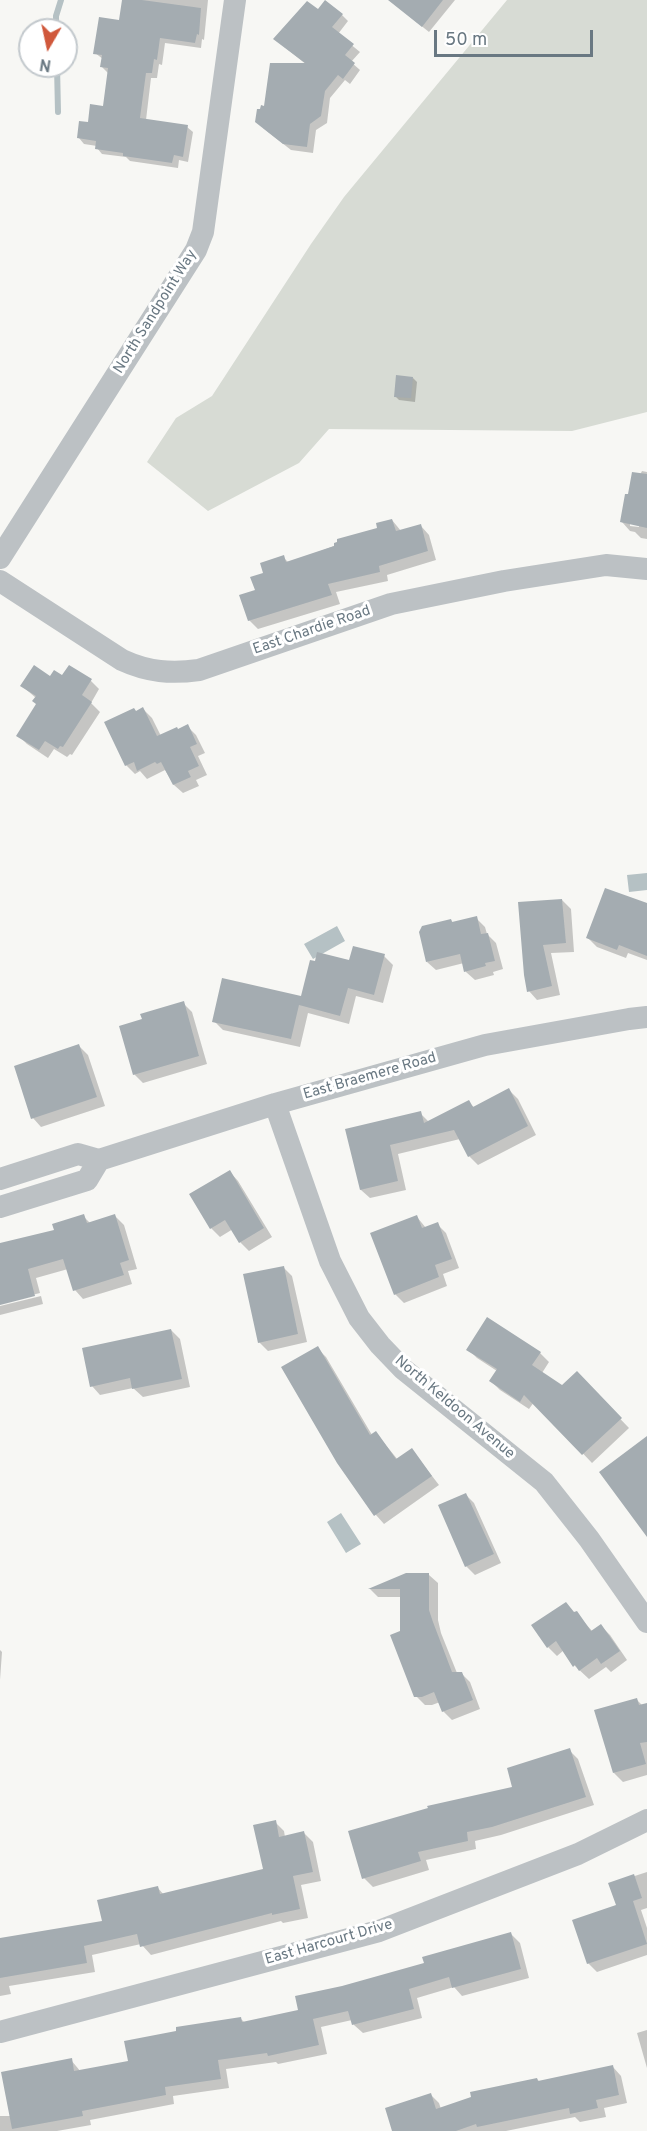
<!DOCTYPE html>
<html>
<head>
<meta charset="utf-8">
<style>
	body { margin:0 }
	#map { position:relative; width:647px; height:2131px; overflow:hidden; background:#f7f7f4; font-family:Overpass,sans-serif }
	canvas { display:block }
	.north { position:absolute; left:18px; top:18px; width:60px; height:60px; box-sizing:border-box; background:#fff; border:2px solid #c3c9cd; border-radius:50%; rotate:189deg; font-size:16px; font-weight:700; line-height:24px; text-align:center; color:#697882 }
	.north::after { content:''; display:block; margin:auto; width:21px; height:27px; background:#d0583b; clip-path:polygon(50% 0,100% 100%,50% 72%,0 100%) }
	.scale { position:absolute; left:434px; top:30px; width:159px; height:27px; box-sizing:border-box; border:3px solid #697882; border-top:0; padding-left:8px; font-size:18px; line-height:21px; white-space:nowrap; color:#697882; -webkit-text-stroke:4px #fff; paint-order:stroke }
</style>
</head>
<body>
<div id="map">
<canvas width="647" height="2131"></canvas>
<div class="north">N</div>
<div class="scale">50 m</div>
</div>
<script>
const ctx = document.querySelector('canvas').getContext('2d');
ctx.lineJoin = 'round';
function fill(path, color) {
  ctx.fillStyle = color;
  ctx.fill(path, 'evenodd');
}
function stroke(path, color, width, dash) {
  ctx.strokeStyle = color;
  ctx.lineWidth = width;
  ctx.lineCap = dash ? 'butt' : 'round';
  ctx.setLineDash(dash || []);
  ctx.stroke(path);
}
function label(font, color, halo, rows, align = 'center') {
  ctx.font = font + ' Overpass,sans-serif';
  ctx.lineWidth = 6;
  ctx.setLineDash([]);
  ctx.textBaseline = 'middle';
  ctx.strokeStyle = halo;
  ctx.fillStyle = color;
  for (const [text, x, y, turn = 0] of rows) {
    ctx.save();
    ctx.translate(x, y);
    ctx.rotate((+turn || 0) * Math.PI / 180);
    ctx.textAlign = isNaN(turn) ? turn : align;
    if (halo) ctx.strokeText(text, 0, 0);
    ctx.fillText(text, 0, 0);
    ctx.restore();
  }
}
fill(new Path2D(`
	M507 0H647V412L572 431 329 429 299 463 208 511 147 462 176 418 212 396 311 244 344 197Z`), '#d7dbd4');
fill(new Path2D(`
	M647 873V890L629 892 627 875Z
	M337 926 345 941 313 959 304 944Z
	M341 1513 361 1544 346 1553 327 1522Z`), '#b5c1c4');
fill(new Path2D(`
	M123 0H208L204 40 202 39 201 48 165 43 162 65 159 64 157 78H151L146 120 187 127 193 132 188 162 179 160 178 168 130 161 126 157 102 154 97 148V146L84 144 79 138 104 107 108 73 102 67 103 59 95 53 120 22Z
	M389 0H455L429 32Z
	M318 11 342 15 348 21 338 34 360 52 351 62 360 70 350 84 345 80 330 98 327 123 316 130 313 153 291 150 263 128 266 107 307 65 282 45Z
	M413 378 417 382 415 402 399 400 395 396Z
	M642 471 647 472V539L641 538 635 532 630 531 622 522 629 496ZM630 523 639 525V527L630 526Z
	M392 520 401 531 421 526 429 535 436 560 387 575 388 581 336 592 340 604 258 629 249 620 257 591 265 574 283 557 289 563 379 529Z
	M62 677 91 681 99 689 91 703 100 712 72 755 70 754 67 757 54 749 48 758 27 744 18 735 38 705 36 698 22 686 51 678Z
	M143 709 152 718 161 736 187 726 196 735 205 753 198 756 207 775 196 780 199 786 183 793 174 785 165 770 147 779 140 771 135 774 126 765 136 712Z
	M562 900 571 909 574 952 551 953 560 995 537 1000 529 991 525 974Z
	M647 905V960L628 953 626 958 597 947 588 938Z
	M476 918 485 927 487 934 496 943 503 969 493 972 494 975 475 980 466 972 464 963 436 970 427 962 451 920 454 924Z
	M384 956 393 965 383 1003 356 996 349 1024 308 1013 300 1047 223 1030 214 1021 302 998 316 963 350 962Z
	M183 1003 192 1012 207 1064 143 1083 134 1074 143 1020Z
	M79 1046 88 1055 105 1106 41 1127 33 1118Z
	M509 1090 518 1099 536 1135 478 1165 469 1156 460 1139 398 1154 406 1190 370 1198 361 1190 347 1130 420 1113 429 1122 468 1102 475 1108Z
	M230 1172 238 1181 272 1237 249 1251 240 1242 233 1229 220 1237 211 1228Z
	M83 1216 91 1224 115 1216 124 1225 137 1269 128 1271 132 1284 83 1299 75 1290 68 1269 36 1278 40 1293 0 1303V1245L56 1231Z
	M417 1217 426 1228 437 1224 446 1233 459 1268 443 1274 447 1286 404 1303 395 1294Z
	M283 1267 292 1276 307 1342 268 1351 259 1342Z
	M41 1296 43 1304 0 1315V1306Z
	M488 1319 540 1353 549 1362 542 1373 563 1387 577 1374 629 1428 592 1463 534 1402 529 1409 500 1390 491 1381 497 1371 477 1358 468 1349Z
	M171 1330 180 1339 190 1387 143 1397 133 1388 100 1395 92 1386Z
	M317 1348 326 1357 372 1435 376 1433 398 1460 412 1450 439 1485 384 1524 376 1515 338 1462Z
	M466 1495 474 1503 501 1563 475 1575 466 1566Z
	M429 1575 438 1583V1620L441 1633 457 1673H461L470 1682 480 1709 452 1720 443 1711 440 1702 432 1705H425L416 1696 402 1632V1597H378L370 1589Z
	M576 1613 593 1632 601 1626 610 1635 627 1660 611 1672 606 1667 589 1679 575 1666 564 1650 557 1656 548 1647Z
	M0 1650 2 1652 0 1680Z
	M637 1700 643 1706 647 1704V1775L623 1782 614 1773Z
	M569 1750 578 1759 594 1805 501 1835 475 1841 476 1849 426 1860 429 1870 373 1887 364 1878 514 1788Z
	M275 1822 284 1831 285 1837 304 1833 313 1842 321 1881 301 1885 308 1918 283 1923 281 1921 151 1955 141 1944 92 1955 95 1972 9 1986 11 1994 0 1996V1944L104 1922 158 1888 164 1895 264 1870Z
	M647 1872V1908L641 1910 647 1928V1955L597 1972 588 1963 618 1906 610 1884Z
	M511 1934 520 1943 529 1978 462 1996 454 1987 417 1998 422 2018 363 2033 354 2025 352 2020 321 2027 327 2054 278 2064 276 2062 226 2069 229 2088 173 2096 174 2104 90 2120 91 2125 57 2131H0V2116H11L71 2060 81 2072 129 2062 241 2019 245 2023 300 2011 342 1988 426 1964Z
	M647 2030V2068L637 2033Z
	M613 2067 621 2076 627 2103 604 2108 606 2117 580 2122 575 2117 506 2131H394L430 2094 439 2103 441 2109 537 2079 540 2082Z`), '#0003');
stroke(new Path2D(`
	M56 30V16L61 0
	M57 66 58 112`), '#b5c1c4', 6);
fill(new Path2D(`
	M122 0H142L201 8 199 35 197 34 195 43 160 38 157 60 154 59 152 73H146L140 118 188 125 183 157 174 155 172 163 123 156V153L95 149 96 141 77 138 79 121 88 122 90 104 103 106 108 68 100 67 102 55 93 54 99 17 119 20Z
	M325 0 343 14 332 27 354 44 345 55 355 63 343 79 338 75 325 91 321 116 310 124 307 147 283 144 255 122 257 109H260L261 105 264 106 270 63H305L273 39 307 1 318 9Z
	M388 0H443L422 27Z
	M396 375 413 377 411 398 394 397Z
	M632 472 647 474V528L620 522 625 494H628Z
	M392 519 396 531 421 524 428 551 379 566 380 572 328 584 332 595 248 621 239 595 255 590 250 577 263 573 260 563 284 555 286 562 334 546V543L337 542V539L377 528 376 523Z
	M34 665 50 676 54 670 62 675 69 665 92 679 82 695 92 702 63 747 60 746 58 749 45 741 39 750 16 736 36 704 32 701 36 696 20 686Z
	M143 707 157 736 177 727 178 729 188 724 197 744 190 747 199 766 188 771 191 777 173 785 161 762 157 764 155 762 137 771 134 762 125 766 104 722 134 708 136 711Z
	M605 888 647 903V956L619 945 617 950 586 938Z
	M562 899 566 943 543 945 552 986 527 992 524 975 518 902Z
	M477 916 481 934 488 933 495 961 485 963 486 966 464 972 460 954 426 962 419 932 422 926 451 919 452 922Z
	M353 946 385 954 374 995 348 988 340 1016 299 1005 291 1039 212 1022 222 978 301 996 310 960 315 961 317 952 349 960Z
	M184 1001 199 1056 133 1075 119 1026 142 1019 140 1014Z
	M79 1044 97 1097 31 1119 14 1066Z
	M509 1088 528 1126 468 1157 454 1130 390 1145 398 1181 360 1190 345 1129 421 1111 424 1123 469 1100 473 1107Z
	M230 1170 264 1228 239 1243 225 1220 210 1229 189 1194Z
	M84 1214 87 1223 115 1214 129 1260 120 1263 124 1275 73 1291 63 1259 28 1269 35 1296 0 1305V1243L54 1230 52 1224Z
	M417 1215 422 1228 438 1222 452 1259 435 1265 439 1277 394 1295 370 1233Z
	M284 1266 298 1334 258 1343 243 1274Z
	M487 1317 541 1352 532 1365 562 1385 577 1371 622 1418 582 1455 524 1395 520 1402 489 1381 497 1369 466 1350Z
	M171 1329 182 1379 132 1389 130 1378 90 1387 82 1348Z
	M318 1346 370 1435 376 1431 396 1459 412 1448 432 1476 374 1516 337 1463 281 1367Z
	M647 1436V1537L599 1472Z
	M466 1493 494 1554 465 1567 438 1505Z
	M406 1573H429V1610L433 1622 452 1672H462L473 1700 442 1712 434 1692 422 1697H414L390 1635 400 1631V1589H368Z
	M566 1602 574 1612 577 1611 591 1631 601 1624 620 1651 601 1664 597 1658 579 1671 575 1665 573 1667 556 1641 547 1648 531 1625Z
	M637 1698 639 1705 647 1703V1742L640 1743 646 1764 613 1773 594 1710Z
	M570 1748 586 1797 492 1827 467 1832 468 1841 418 1852 421 1861 362 1879 348 1831 428 1808 427 1806 512 1787 507 1768Z
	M276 1820 279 1837 304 1831 313 1872 293 1876 300 1909 272 1915V1913L140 1947 137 1934 84 1946 87 1963 0 1978V1938L102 1921 97 1900 158 1886 160 1894 263 1869 253 1825Z
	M634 1874 642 1898 633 1901 647 1944 587 1964 572 1920 616 1905 608 1883Z
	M511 1932 521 1969 452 1988 449 1977 409 1989 414 2009 352 2025 348 2011 313 2019 319 2045 268 2056 267 2053 218 2060 221 2079 165 2087 166 2095 82 2111 83 2116 12 2129 1 2072 72 2058 74 2071 128 2061 124 2041 176 2031V2027L241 2017 242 2022 298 2010 295 1996 342 1986 424 1963 422 1957Z
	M613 2065 619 2095 596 2100 598 2108 570 2114 569 2108 477 2127 476 2124 456 2131H392L385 2108 431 2093 436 2109 471 2097 470 2092 537 2078 538 2081Z`), '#a4acb1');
stroke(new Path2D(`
	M0 558 196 250 203 232 235 0
	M0 581 122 660C148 672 171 674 199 670L391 604 504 581 606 565 647 569
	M275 1104 330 1261 359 1318 380 1345 403 1369 544 1482 589 1539 647 1622
	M0 1179 78 1154 99 1160 275 1104 485 1045 629 1019 647 1017
	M0 1207 87 1180 99 1160
	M0 2032 379 1931 578 1854 647 1820`), '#bcc1c4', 22);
label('15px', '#697882', '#fff', [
	["North Sandpoint Way",156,312,-58],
	["East Chardie Road",312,631,-19],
	["East Braemere Road",370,1077,-16],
	["North Keldoon Avenue",454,1408,40],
	["East Harcourt Drive",329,1943,-16]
]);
</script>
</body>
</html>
